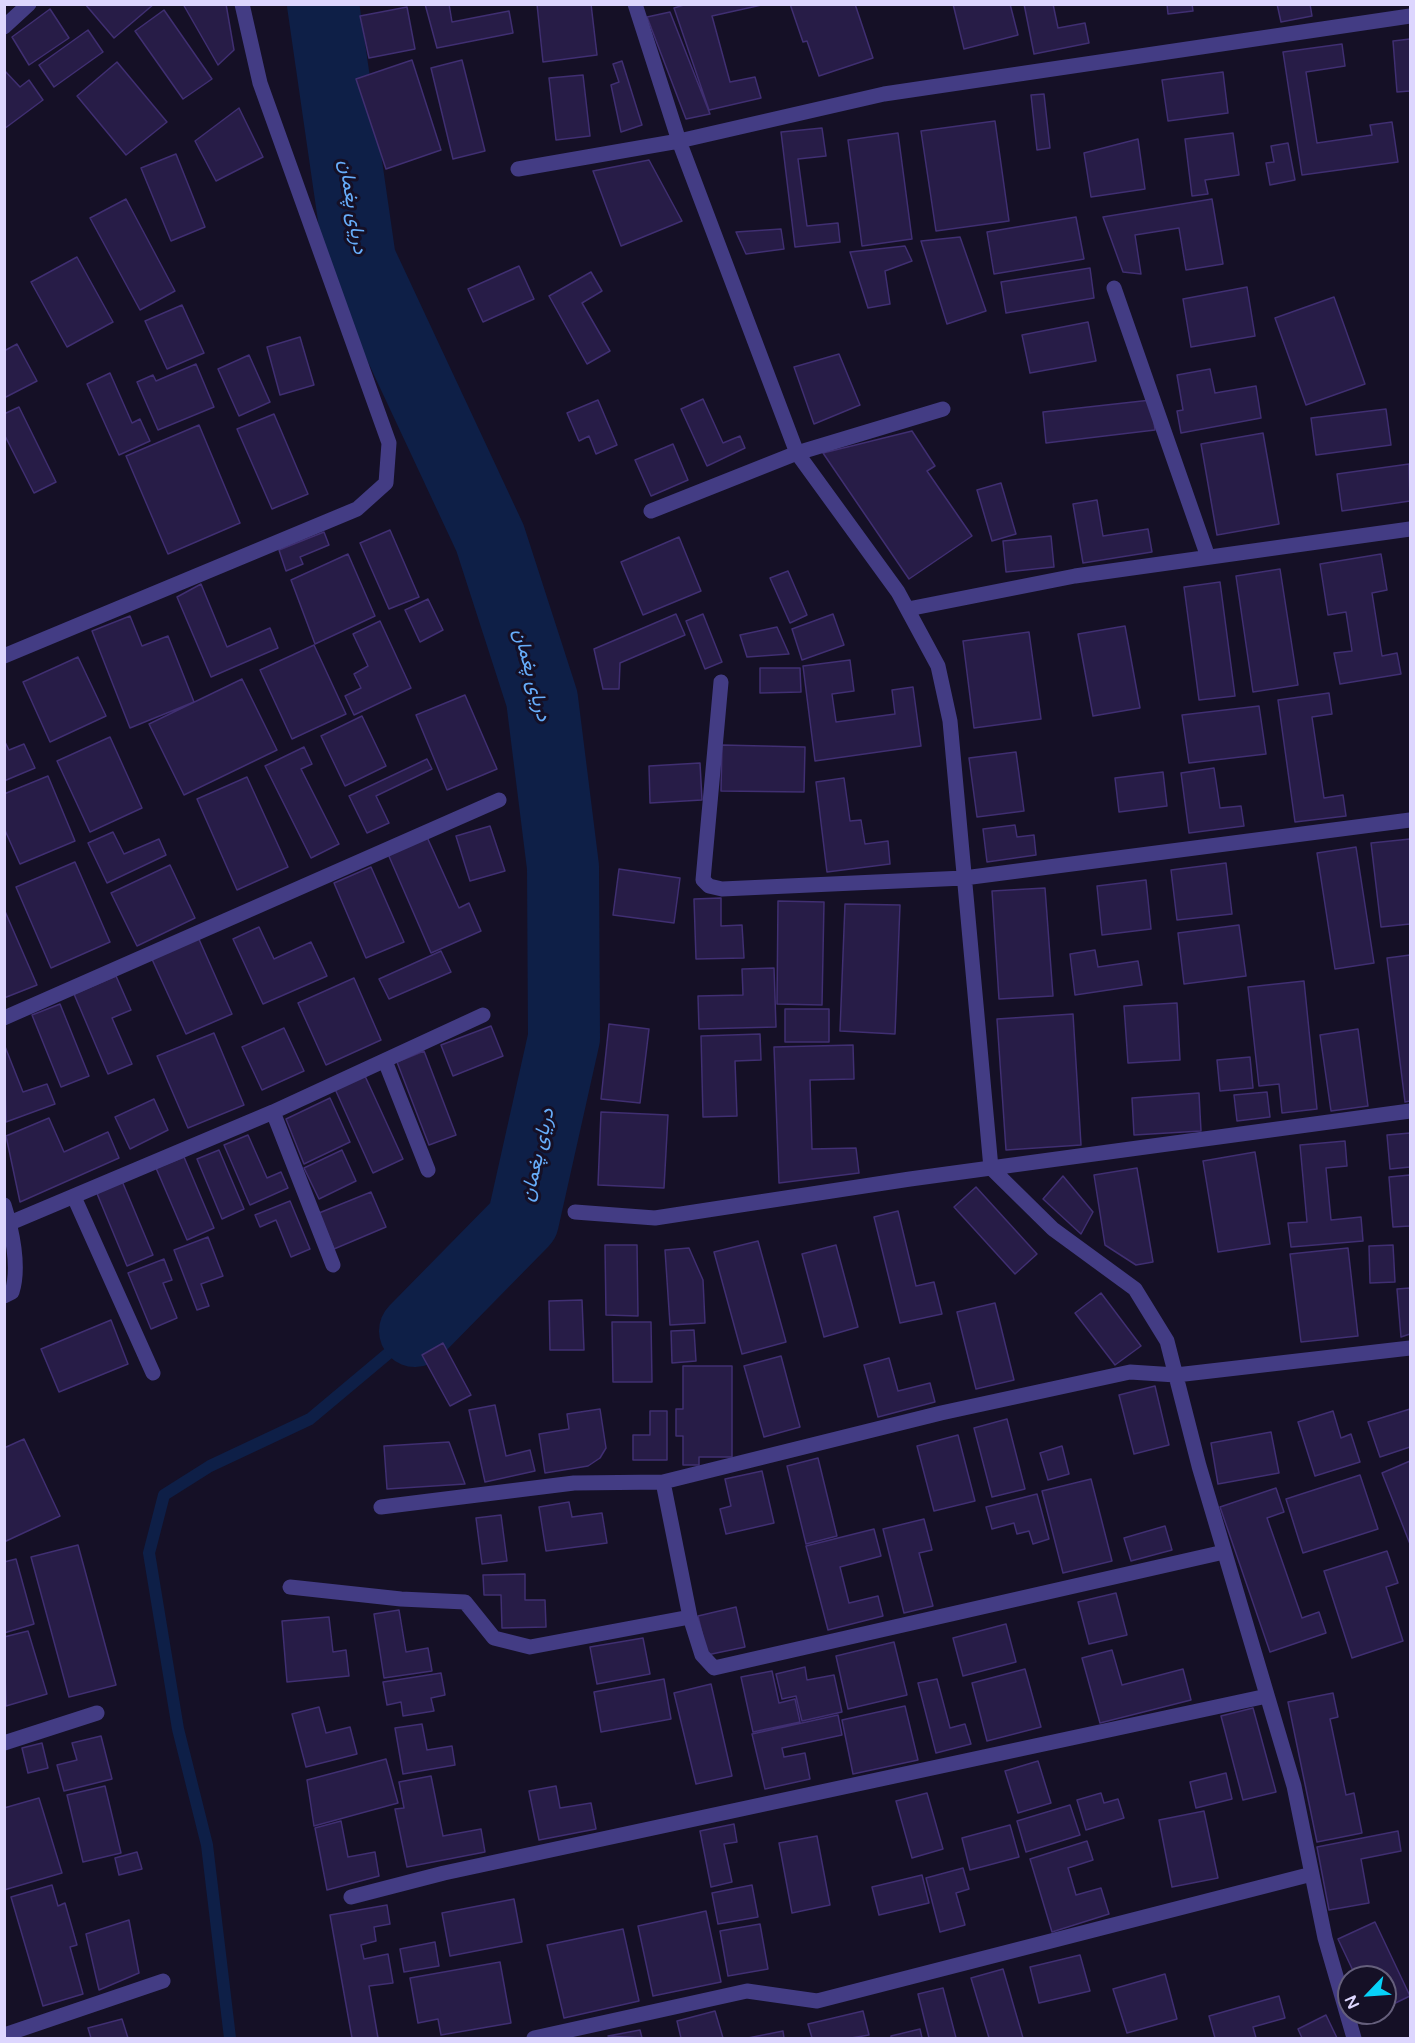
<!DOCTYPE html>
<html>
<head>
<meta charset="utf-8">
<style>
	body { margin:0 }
	#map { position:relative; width:1415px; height:2043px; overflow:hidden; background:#151026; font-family:"Varela Round",sans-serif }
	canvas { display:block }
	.frame { position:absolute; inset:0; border:6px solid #ddd6fe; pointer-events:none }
	.north { position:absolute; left:1337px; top:1965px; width:60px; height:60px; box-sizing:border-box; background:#151026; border:2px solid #655f7c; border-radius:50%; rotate:245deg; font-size:16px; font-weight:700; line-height:24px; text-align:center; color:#ddd6fe }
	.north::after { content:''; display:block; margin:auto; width:21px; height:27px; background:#07d2f9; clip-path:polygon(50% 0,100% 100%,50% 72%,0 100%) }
</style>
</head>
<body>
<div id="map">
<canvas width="1415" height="2043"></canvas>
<div class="frame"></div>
<div class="north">N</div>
</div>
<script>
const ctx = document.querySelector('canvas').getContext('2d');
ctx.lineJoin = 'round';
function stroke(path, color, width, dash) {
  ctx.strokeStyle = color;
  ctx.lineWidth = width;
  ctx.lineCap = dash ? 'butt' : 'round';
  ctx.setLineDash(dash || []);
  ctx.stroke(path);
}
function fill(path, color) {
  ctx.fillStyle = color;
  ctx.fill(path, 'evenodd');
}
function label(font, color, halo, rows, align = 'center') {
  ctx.font = font + ' "Varela Round",Vazirmatn,sans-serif';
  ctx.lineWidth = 6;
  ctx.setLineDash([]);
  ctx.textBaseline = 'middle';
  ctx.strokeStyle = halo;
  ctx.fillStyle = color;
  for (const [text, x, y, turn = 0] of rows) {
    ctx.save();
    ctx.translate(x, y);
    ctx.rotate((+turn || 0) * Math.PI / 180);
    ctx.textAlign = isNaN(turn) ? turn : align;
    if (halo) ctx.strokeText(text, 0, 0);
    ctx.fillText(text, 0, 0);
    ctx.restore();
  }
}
stroke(new Path2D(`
	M230 2038 207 1845 178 1729 149 1553 164 1495 210 1466 310 1419 415 1331`), '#0e1f47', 12);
stroke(new Path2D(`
	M323 4 360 260 490 538 542 699 563 867 564 1038 523 1221 415 1331`), '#0e1f47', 72);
const building = new Path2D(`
	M85 4H154L114 38Z
	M183 4H226L234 50 218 65Z
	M425 4H449L452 22 509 11 513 33 437 48Z
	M537 4H591L597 55 543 62Z
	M687 4H766L712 16 730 82 755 77 761 98 709 110 674 8Z
	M790 4H855L873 58 819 76 807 41 803 42Z
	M953 4H1010L1018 35 964 49Z
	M1024 4H1053L1058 28 1085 23 1089 43 1034 54Z
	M1167 4H1192L1193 11 1168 14Z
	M1277 4H1310L1312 16 1281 22Z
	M407 7 415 49 369 58 360 16Z
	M50 9 69 38 29 65 12 37Z
	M164 10 212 79 183 99 135 31Z
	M670 12 710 114 686 119 647 17Z
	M88 30 103 52 54 87 39 65Z
	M1410 39V91L1397 92 1393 41Z
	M1342 44 1345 66 1306 72 1317 143 1372 135 1370 125 1392 122 1398 162 1302 175 1283 52Z
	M412 60 441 150 386 169 356 79Z
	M462 60 485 151 453 159 431 68Z
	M622 61 642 125 621 132 611 85 619 82 613 64Z
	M117 62 167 122 126 155 77 96Z
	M4 70 20 87 29 80 43 100 4 129Z
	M1223 72 1228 113 1168 121 1162 80Z
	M583 75 590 136 556 140 549 78Z
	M1044 94 1050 148 1037 150 1031 95Z
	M239 108 263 157 216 181 195 141Z
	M995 121 1009 221 936 231 921 131Z
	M822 128 826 156 798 159 807 226 838 223 840 242 795 247 781 132Z
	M898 133 912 239 862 246 848 140Z
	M1233 133 1239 175 1205 180 1208 194 1192 196 1185 139Z
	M1138 139 1145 189 1091 197 1084 153Z
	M1288 143 1295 180 1270 185 1266 163 1274 162 1271 146Z
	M176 154 205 227 171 241 141 168Z
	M649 160 682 221 621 246 593 171Z
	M126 199 175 291 140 310 90 218Z
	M1212 199 1223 264 1186 270 1179 228 1135 235 1141 274 1123 272 1103 217Z
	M1076 217 1084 259 994 274 987 232Z
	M781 229 784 249 746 254 736 232Z
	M960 237 986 311 947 324 921 241Z
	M905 246 912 261 885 271 890 304 868 308 850 252Z
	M77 257 113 322 67 347 31 282Z
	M519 266 534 299 483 322 468 289Z
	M1090 268 1094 298 1006 313 1001 282Z
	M591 272 602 291 582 303 610 351 587 364 549 296Z
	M1247 287 1255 336 1191 347 1183 299Z
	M1334 297 1365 384 1306 405 1275 318Z
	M182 305 204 353 167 369 145 321Z
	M1088 322 1096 361 1030 373 1022 335Z
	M300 337 314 385 280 395 267 347Z
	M17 344 37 381 4 398V351Z
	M839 354 860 405 814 424 794 367Z
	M249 355 270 402 239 416 218 369Z
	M196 364 214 407 158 430 137 382 153 375 156 381Z
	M1210 369 1215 393 1256 386 1261 418 1181 433 1177 411 1183 410 1177 375Z
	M110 373 132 423 140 419 150 441 119 455 87 384Z
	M703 399 723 443 740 436 745 448 707 466 681 409Z
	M598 400 617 445 596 454 589 436 579 441 567 413Z
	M1151 400 1155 430 1046 443 1043 412Z
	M19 407 56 482 34 493 4 434V414Z
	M1386 409 1391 445 1316 455 1311 418Z
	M274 414 308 494 272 509 237 429Z
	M199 425 240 523 168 554 126 456Z
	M912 431 935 466 927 471 972 536 909 579 823 453Z
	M1263 433 1279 524 1217 535 1201 444Z
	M673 444 688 480 651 496 635 460Z
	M1409 464 1410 501 1342 511 1337 474Z
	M1001 483 1016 534 992 541 977 490Z
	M1097 500 1103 536 1148 529 1152 552 1083 563 1073 504Z
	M390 530 419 597 389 609 360 543Z
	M324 532 329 545 300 557 303 564 286 571 279 550Z
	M1051 536 1054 567 1006 572 1003 541Z
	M679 537 701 591 643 615 621 562Z
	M348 554 375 616 315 644 291 580Z
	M1381 554 1387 590 1372 593 1382 656 1397 653 1401 674 1340 684 1334 653 1352 651 1346 612 1328 615 1320 564Z
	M1280 569 1298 685 1253 692 1236 576Z
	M788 571 807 615 790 623 770 578Z
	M1220 582 1235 696 1199 700 1184 587Z
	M201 584 227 647 270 628 278 648 211 677 177 597Z
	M428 599 443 630 420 642 405 610Z
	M676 614 685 635 620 663 619 689H603L594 649Z
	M703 614 722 662 705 669 686 621Z
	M833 614 844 645 802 660 792 629Z
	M130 616 142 646 168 636 194 702 130 728 92 631Z
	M380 621 411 688 354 715 345 696 361 688 354 674 368 666 353 634Z
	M1125 626 1140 708 1093 716 1078 634Z
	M777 627 789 654 747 657 740 635Z
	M1029 632 1041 719 974 728 963 641Z
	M314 645 346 714 292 739 260 670Z
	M78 657 106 716 50 742 23 682Z
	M850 660 854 691 832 694 836 722 895 714 892 690 913 687 921 746 815 761 803 666Z
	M760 668H800L801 692 760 693Z
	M242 679 277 750 184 795 149 724Z
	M1329 693 1332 714 1312 717 1324 798 1343 795 1346 816 1295 822 1278 700Z
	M465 695 497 769 447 790 416 715Z
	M1259 706 1266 754 1189 763 1182 715Z
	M362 716 386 766 345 786 321 736Z
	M110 737 142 808 90 832 57 761Z
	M4 740 9 750 24 744 35 768 4 781Z
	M722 745 805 747 804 792 721 791Z
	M304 747 312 764 301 769 339 844 311 858 265 766Z
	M1016 752 1024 811 977 817 969 758Z
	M427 759 432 769 376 796 389 823 367 833 349 796Z
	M700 763 702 800 650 803 649 766Z
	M1214 768 1220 808 1241 806 1244 826 1189 833 1181 773Z
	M1163 772 1167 806 1119 812 1115 778Z
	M48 776 75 841 20 864 4 828V794Z
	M247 777 288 867 237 890 197 799Z
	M844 778 850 821 861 820 865 844 888 841 890 864 827 872 816 782Z
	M1015 825 1017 837 1034 835 1036 855 987 862 983 829Z
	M490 826 505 871 470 881 456 836Z
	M113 832 124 854 159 839 166 855 107 883 88 843Z
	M427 837 459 908 469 903 481 931 431 953 388 854Z
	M1410 839V924L1381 927 1371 843Z
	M1356 847 1374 963 1335 969 1317 853Z
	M75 862 110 942 51 968 16 887Z
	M1226 863 1232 914 1177 920 1171 870Z
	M170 865 195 918 137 946 111 893Z
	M371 867 404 942 366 958 334 883Z
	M619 869 680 878 674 923 613 915Z
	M1146 880 1151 929 1102 935 1097 886Z
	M1045 888 1053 996 999 999 992 891Z
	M721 898V926L742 925 744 958 696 959 694 899Z
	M778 901 824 902 822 1005 777 1004Z
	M845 904 900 905 895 1034 840 1031Z
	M4 909 37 985 4 998Z
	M1239 925 1246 976 1184 984 1178 933Z
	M259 927 274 959 311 942 327 976 263 1004 233 939Z
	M198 937 232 1014 186 1034 151 957Z
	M1095 950 1098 967 1138 961 1142 985 1075 995 1070 954Z
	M441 951 451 972 389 999 379 979Z
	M1410 955V1101L1405 1102 1387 958Z
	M774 968 776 1027 699 1029 698 996 743 995 742 969Z
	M116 976 131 1010 112 1018 132 1064 108 1074 74 994Z
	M354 978 381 1040 326 1065 298 1003Z
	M1304 981 1317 1109 1282 1113 1279 1084 1259 1086 1248 987Z
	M1177 1003 1180 1060 1128 1063 1124 1006Z
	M60 1004 89 1076 61 1087 32 1015Z
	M785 1009H829V1042H785Z
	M1073 1014 1081 1145 1006 1150 997 1019Z
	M609 1024 649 1029 640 1103 601 1099Z
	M491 1026 503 1056 453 1076 441 1045Z
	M284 1028 304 1071 262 1090 242 1047Z
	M1358 1029 1368 1106 1331 1111 1320 1035Z
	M214 1033 244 1105 188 1128 157 1056Z
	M760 1034 761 1060 735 1061 737 1116 703 1117 701 1036Z
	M4 1044 23 1092 47 1084 55 1104 6 1122Z
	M853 1045 854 1079 810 1080 812 1149 856 1148 859 1173 779 1183 774 1047Z
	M424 1051 456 1135 429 1145 397 1062Z
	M1250 1057 1253 1088 1220 1091 1217 1060Z
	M365 1076 403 1159 373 1173 335 1089Z
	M1267 1092 1270 1117 1237 1121 1234 1095Z
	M1199 1093 1201 1131 1134 1135 1132 1098Z
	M330 1098 350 1142 304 1164 286 1119Z
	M154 1099 168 1130 130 1149 115 1117Z
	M601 1112 668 1115 664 1188 598 1185Z
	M49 1118 64 1152 108 1132 119 1158 20 1202 6 1136Z
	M1410 1133V1167L1390 1169 1387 1135Z
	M248 1135 267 1178 281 1172 288 1188 250 1205 224 1145Z
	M1345 1141 1347 1166 1326 1168 1331 1220 1361 1217 1363 1241 1291 1247 1288 1223 1307 1222 1300 1145Z
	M219 1150 244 1209 222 1219 197 1159Z
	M342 1150 356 1181 319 1199 304 1168Z
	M1255 1152 1270 1244 1218 1252 1203 1161Z
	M184 1157 214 1228 187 1240 156 1168Z
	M1137 1168 1153 1262 1136 1265 1105 1245 1094 1175Z
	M1410 1175V1226L1393 1227 1389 1177Z
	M1063 1176 1093 1212 1081 1234 1043 1199Z
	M122 1181 153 1255 127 1266 96 1191Z
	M976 1187 1037 1254 1015 1274 954 1207Z
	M371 1192 386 1227 334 1249 319 1213Z
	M290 1201 310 1249 291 1257 276 1220 260 1227 255 1215Z
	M898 1211 916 1286 934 1282 942 1314 900 1323 874 1217Z
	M208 1237 223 1276 201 1284 209 1306 197 1310 174 1250Z
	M758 1241 786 1342 742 1354 714 1252Z
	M605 1245H637L638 1316 606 1315Z
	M836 1245 858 1327 824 1337 802 1254Z
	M1393 1245 1395 1282 1370 1283 1369 1246Z
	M689 1248 703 1280 705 1323 670 1325 665 1250Z
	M1348 1248 1358 1336 1301 1342 1290 1254Z
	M164 1259 172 1280 163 1283 177 1318 151 1329 128 1273Z
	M1410 1288V1334L1401 1337 1397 1289Z
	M1101 1293 1141 1346 1115 1365 1075 1313Z
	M582 1300 584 1350H550L549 1301Z
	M995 1303 1014 1380 976 1389 957 1312Z
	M111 1320 128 1364 59 1392 41 1349Z
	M612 1322H651L652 1382H613Z
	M694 1330 696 1361 672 1363 671 1331Z
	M443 1343 471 1395 450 1406 422 1355Z
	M781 1356 800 1427 764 1437 744 1366Z
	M889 1358 898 1391 930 1383 935 1402 878 1417 864 1365Z
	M683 1366H732V1457H699V1465H683V1436H676V1409H683Z
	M1155 1386 1169 1445 1134 1454 1119 1395Z
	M495 1405 506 1456 530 1450 535 1471 485 1482 469 1410Z
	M600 1409 606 1448 600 1458 588 1466 545 1473 539 1434 569 1429 567 1414Z
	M1410 1409V1447L1380 1457 1368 1422Z
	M650 1411H667V1460H633V1435H650Z
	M1333 1411 1341 1438 1351 1434 1360 1462 1315 1476 1298 1422Z
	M1007 1419 1025 1489 992 1497 974 1428Z
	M1271 1432 1279 1473 1218 1484 1211 1443Z
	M958 1435 975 1501 934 1511 917 1446Z
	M24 1439 60 1516 4 1542V1448Z
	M449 1442 465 1484 387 1489 384 1446Z
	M1062 1446 1069 1474 1048 1480 1040 1453Z
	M818 1458 837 1536 806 1544 787 1466Z
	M1410 1461V1544L1382 1473Z
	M762 1471 774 1523 726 1534 720 1509 731 1506 725 1479Z
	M1360 1475 1378 1529 1303 1553 1286 1499Z
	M1091 1479 1112 1561 1063 1573 1042 1491Z
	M1276 1488 1284 1512 1267 1518 1302 1618 1319 1612 1326 1633 1270 1652 1220 1507Z
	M1037 1494 1049 1539 1033 1544 1029 1531 1017 1534 1014 1523 992 1529 986 1507Z
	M569 1502 572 1517 602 1513 607 1543 546 1551 539 1507Z
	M501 1515 507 1561 482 1564 476 1518Z
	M924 1519 932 1550 919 1553 933 1606 904 1613 883 1529Z
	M1165 1526 1172 1550 1131 1561 1124 1538Z
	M874 1529 881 1556 840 1567 849 1603 878 1596 883 1616 828 1630 806 1546Z
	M78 1545 116 1685 69 1697 31 1557Z
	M1387 1551 1398 1583 1386 1587 1403 1641 1352 1658 1324 1571Z
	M16 1559 34 1624 4 1633V1562Z
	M525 1574V1600H545L546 1627 502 1628 501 1595H484L483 1575Z
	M1116 1593 1127 1635 1089 1644 1078 1602Z
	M736 1607 745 1647 707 1655 698 1616Z
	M399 1610 406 1652 428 1648 432 1671 384 1678 374 1614Z
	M329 1617 333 1652 346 1650 349 1676 287 1682 282 1621Z
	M1006 1624 1016 1662 963 1676 953 1638Z
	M28 1631 47 1694 6 1706 4 1637Z
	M643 1638 650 1674 597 1684 590 1647Z
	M894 1642 907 1695 848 1709 836 1656Z
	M1112 1650 1122 1685 1183 1669 1191 1700 1100 1723 1082 1658Z
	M805 1667 807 1680 834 1675 842 1712 802 1721 796 1696 782 1699 776 1674Z
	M1025 1669 1041 1727 987 1741 972 1683Z
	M772 1671 779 1703 795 1699 800 1722 753 1732 741 1677Z
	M441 1673 445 1695 431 1698 434 1711 403 1716 401 1702 387 1705 383 1682Z
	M664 1679 671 1719 601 1732 594 1692Z
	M937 1679 950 1728 965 1724 971 1744 936 1753 918 1683Z
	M711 1684 732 1776 696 1784 674 1693Z
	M1333 1693 1338 1717 1330 1719 1346 1795 1354 1793 1362 1833 1317 1842 1288 1702Z
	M905 1706 918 1760 853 1774 842 1720Z
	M319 1707 326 1733 350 1727 357 1754 306 1767 292 1714Z
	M1253 1708 1276 1792 1243 1800 1221 1716Z
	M838 1715 842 1735 782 1748 784 1757 805 1753 810 1779 765 1789 752 1734Z
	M422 1724 427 1750 452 1746 455 1765 403 1774 395 1728Z
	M101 1736 112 1779 64 1791 57 1765 77 1760 72 1743Z
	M42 1743 48 1768 28 1773 22 1748Z
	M386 1759 398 1803 314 1826 307 1780Z
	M1038 1761 1051 1803 1018 1813 1005 1771Z
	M1226 1773 1232 1799 1196 1808 1190 1782Z
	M431 1776 443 1836 481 1829 485 1852 407 1867 395 1809 404 1808 399 1782Z
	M105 1786 121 1853 83 1862 67 1795Z
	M556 1786 560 1808 591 1803 596 1829 539 1840 529 1791Z
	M927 1793 943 1849 912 1858 896 1801Z
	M1101 1793 1104 1803 1118 1799 1124 1818 1086 1830 1077 1800Z
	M39 1798 62 1873 4 1890V1808Z
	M1070 1805 1080 1835 1026 1852 1017 1821Z
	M1204 1811 1218 1878 1172 1887 1159 1820Z
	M341 1821 348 1857 375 1852 379 1876 327 1890 315 1828Z
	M734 1824 737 1842 724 1844 732 1882 711 1887 700 1831Z
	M1010 1825 1019 1857 970 1870 962 1838Z
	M1398 1831 1401 1851 1361 1859 1369 1903 1329 1910 1317 1847Z
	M817 1836 830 1905 792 1913 779 1843Z
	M1087 1841 1093 1860 1068 1868 1076 1895 1101 1888 1109 1914 1052 1932 1030 1859Z
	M137 1852 142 1869 119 1875 115 1858Z
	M963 1868 969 1889 956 1893 965 1925 940 1932 926 1878Z
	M922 1875 929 1903 879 1915 872 1887Z
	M52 1885 58 1906 65 1903 77 1945 70 1947 83 1994 43 2006 11 1897Z
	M752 1885 758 1917 718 1924 712 1893Z
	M514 1899 522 1942 450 1956 442 1913Z
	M387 1905 390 1924 374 1927 376 1941 361 1945 364 1959 388 1954 393 1983 369 1986 378 2038H352L330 1915Z
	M706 1911 721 1982 653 1996 638 1926Z
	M129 1920 139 1973 99 1990 86 1934Z
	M1375 1922 1410 1996 1385 2008V1977H1356L1338 1939Z
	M760 1924 768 1969 728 1976 720 1931Z
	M623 1929 639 2001 564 2018 547 1945Z
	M435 1942 439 1966 404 1972 400 1949Z
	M1080 1955 1090 1991 1039 2003 1030 1967Z
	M500 1962 511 2023 441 2035 438 2019 418 2023 410 1978Z
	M1003 1969 1023 2038H989L971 1978Z
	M1165 1974 1177 2019 1127 2033 1113 1989Z
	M943 1988 956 2038H929L918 1994Z
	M1279 1996 1285 2018 1253 2027 1256 2038H1215L1209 2016Z
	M715 2011 723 2038H681L677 2021Z
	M863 2011 869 2035 851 2038H812L808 2024Z
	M1326 2015 1337 2038H1302L1298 2029Z
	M122 2019 128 2038H91L88 2028Z
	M920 2029 922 2038H891V2036Z
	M640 2030 642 2038 608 2036Z
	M783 2031 784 2038H748Z`);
fill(building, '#271c47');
stroke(building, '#402f72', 1.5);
stroke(new Path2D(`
	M635 4 679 141 797 453 898 592 938 666 950 721 991 1168 1053 1229 1135 1289 1167 1341 1199 1466 1294 1786 1325 1938 1354 2038
	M4 27 29 4
	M518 169 679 141 884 94 1410 16
	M1114 288 1208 557
	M651 511 797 453 943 409
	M908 609 1075 576 1410 529
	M4 656 357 509 386 483 389 443 260 83 242 4
	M721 682 703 880 709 886 722 889 964 878 1410 820
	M4 1018 499 800
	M385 1061 428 1170
	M273 1112 333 1265
	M74 1197 153 1373
	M4 1205C12 1230 20 1267 12 1292L4 1296
	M575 1212 655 1218 910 1179 1410 1111
	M10 1223 273 1112 483 1015
	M663 1482 690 1617 702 1655 714 1668 1224 1552
	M381 1507 574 1483 663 1482 941 1413 1130 1372 1176 1375 1410 1348
	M290 1587 401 1599 465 1602 494 1638 530 1647 690 1617
	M4 1743 97 1713
	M351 1897 444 1873 1267 1696
	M4 2035 163 1981
	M534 2038 747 1991 817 2001 1312 1874`), '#433c84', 15);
label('italic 20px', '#67adfb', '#151026', [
	["دریای پغمان",352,207,81],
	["دریای پغمان",531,675,75],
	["دریای پغمان",538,1155,-77]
]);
</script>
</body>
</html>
